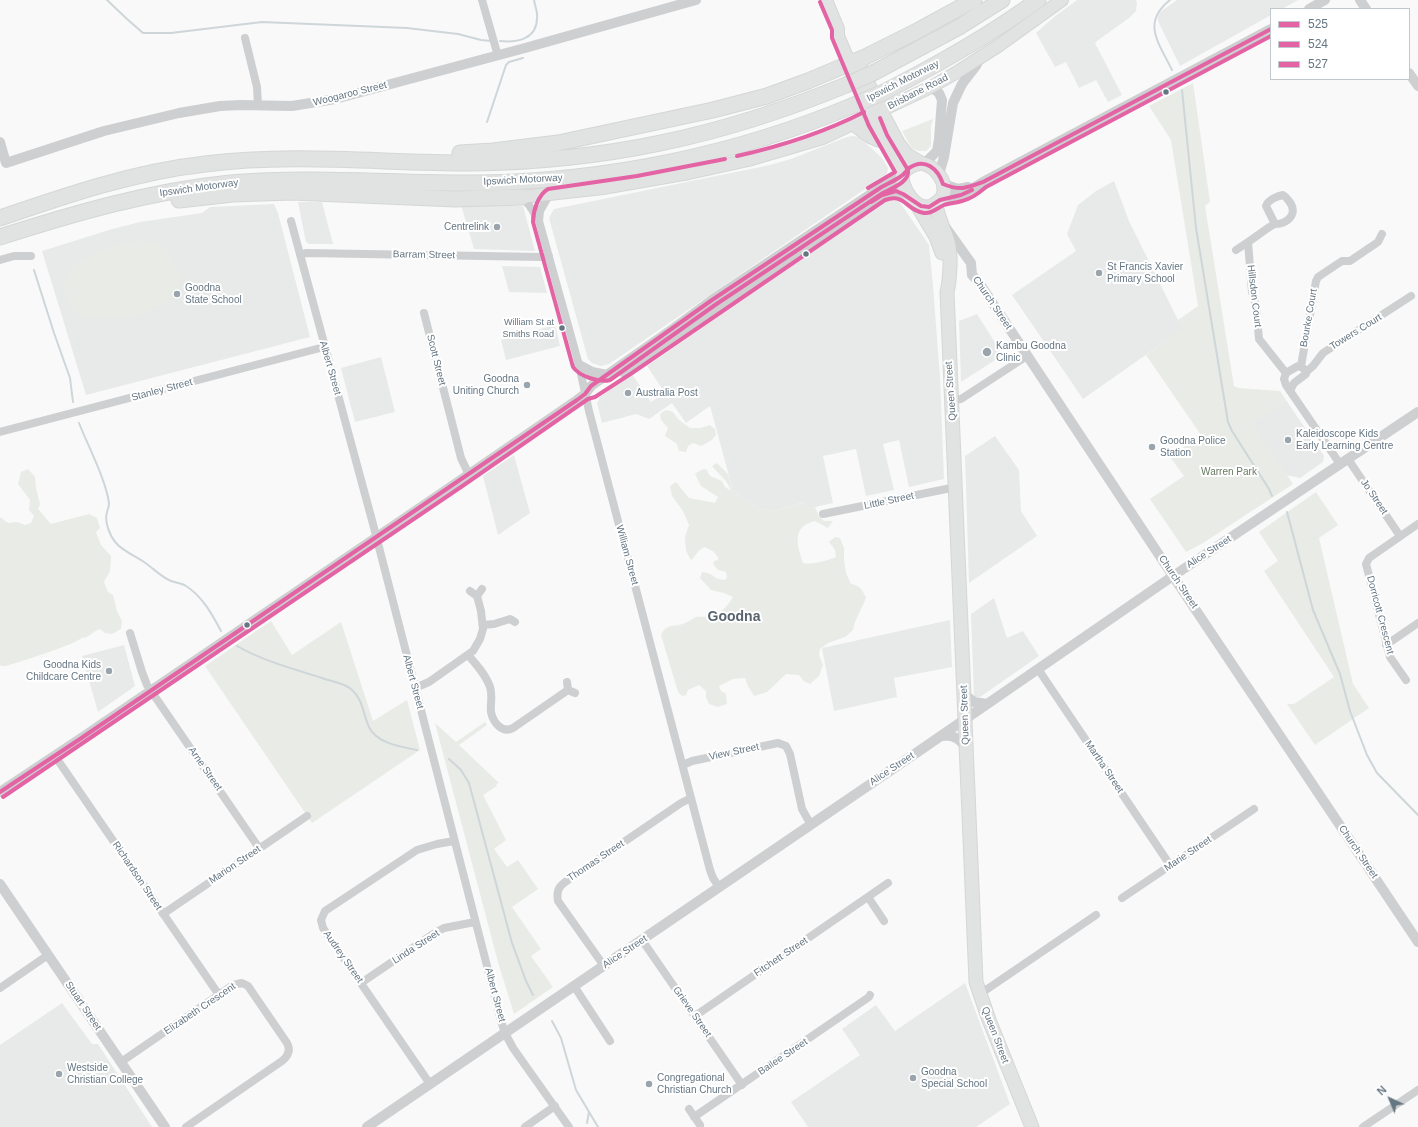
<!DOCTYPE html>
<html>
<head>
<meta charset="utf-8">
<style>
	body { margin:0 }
	#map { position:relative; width:1418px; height:1127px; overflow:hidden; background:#f9f9f9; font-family:Arial,sans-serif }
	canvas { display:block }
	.legend { position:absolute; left:1270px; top:8px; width:140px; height:72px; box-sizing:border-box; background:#fff; border:1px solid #c1c8cd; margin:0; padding:5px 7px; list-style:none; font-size:12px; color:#657683 }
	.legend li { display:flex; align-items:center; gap:8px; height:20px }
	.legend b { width:20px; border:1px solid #c1c8cd }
	.north { position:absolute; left:1370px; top:1079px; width:40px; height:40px; -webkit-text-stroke:3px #fff; paint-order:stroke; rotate:316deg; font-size:11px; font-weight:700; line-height:16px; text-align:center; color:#657683 }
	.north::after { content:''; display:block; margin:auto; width:14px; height:18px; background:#657683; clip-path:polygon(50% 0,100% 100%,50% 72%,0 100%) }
</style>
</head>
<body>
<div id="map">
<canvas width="1418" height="1127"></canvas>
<ul class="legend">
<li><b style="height:5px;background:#e463a4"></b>525</li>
<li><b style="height:5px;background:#e463a4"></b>524</li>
<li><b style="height:5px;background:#e463a4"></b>527</li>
</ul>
<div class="north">N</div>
</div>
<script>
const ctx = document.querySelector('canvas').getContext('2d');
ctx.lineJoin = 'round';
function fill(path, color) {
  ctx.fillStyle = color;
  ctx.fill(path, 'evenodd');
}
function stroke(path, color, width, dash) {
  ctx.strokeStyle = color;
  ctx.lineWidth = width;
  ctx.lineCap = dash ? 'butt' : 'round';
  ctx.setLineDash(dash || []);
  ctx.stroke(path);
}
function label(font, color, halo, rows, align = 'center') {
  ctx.font = font + ' Arial,sans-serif';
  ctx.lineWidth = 4;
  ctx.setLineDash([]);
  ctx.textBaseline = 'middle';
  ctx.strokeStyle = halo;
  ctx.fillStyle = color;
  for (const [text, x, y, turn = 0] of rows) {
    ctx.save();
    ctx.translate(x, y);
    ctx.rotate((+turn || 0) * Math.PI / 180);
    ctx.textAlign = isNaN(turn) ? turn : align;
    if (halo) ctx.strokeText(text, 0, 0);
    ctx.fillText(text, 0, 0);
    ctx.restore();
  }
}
fill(new Path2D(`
	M1077 0H1136L1137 3 1136 11 1129 18 1097 41 1095 43 1122 95 1108 102 1096 80 1079 88 1066 62 1055 67 1036 33 1054 17Z
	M1177 0H1298L1282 9H1271V15L1180 66 1158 21V17L1160 12Z
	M853 136 859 137 881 157 888 168 887 174 609 364 601 366 592 363 588 359 549 218 554 209 770 165 791 159 847 137Z
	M1114 181 1129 221 1178 320 1184 328 1083 399 1012 295 1076 251 1067 234 1078 205 1096 191Z
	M887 200 899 201 929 245 933 286 940 377 944 479 909 487 899 440 883 444 894 490 866 496 856 449 823 456 833 503 806 509 804 502 774 511 758 508 743 500 732 487 710 406 686 423 672 403 649 419 636 414 602 423 597 403 600 397 632 374 651 402 665 393 647 366Z
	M298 202H322L333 244H309L306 242Z
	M274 204 278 213 310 337 86 395 42 251 109 230 140 222 202 213 210 207Z
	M461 205 523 206 535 251 474 249Z
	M502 266 540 267 547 293 509 292Z
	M977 314 1003 355 961 382 959 321Z
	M555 325 560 346 506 360 501 340Z
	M381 357 395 412 355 422 341 368Z
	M1286 400 1324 456 1323 462 1300 478 1286 475 1251 423Z
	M995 436 1019 470 1021 511 1037 536 969 583 965 456Z
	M514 455 530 513 498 535 483 476Z
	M994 598 1007 638 1023 631 1039 656 980 697H974L971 614Z
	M950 620 952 667 894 678 897 697 834 711 822 648Z
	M124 645 135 686 98 712 82 656Z
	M965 983 1010 1104 976 1127H808L791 1102 860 1055 842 1029 876 1005 895 1031Z
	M62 1003 92 1044H98L152 1127H0V1045Z`), '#e8e9e9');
fill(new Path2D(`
	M1193 83 1210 202 1205 206 1234 386 1238 388 1280 391 1286 400 1252 423 1293 484 1203 543 1186 552 1150 499 1184 476 1170 457 1201 435 1146 355 1183 328 1178 320 1198 306 1171 140 1149 106Z
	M933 119 931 126V146L926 151H919L912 149 902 131Z
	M136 240C146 241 158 242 165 249 171 253 180 271 180 278 181 284 177 294 173 298 170 300 165 302 162 304 157 306 151 310 146 312 130 319 109 320 92 318 80 317 71 312 67 300 51 260 109 247 136 240Z
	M667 410 673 412 678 419 690 428H700L710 425 715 429 716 435 712 440 701 446 693 443 688 446 686 452 679 451 677 444 665 436 668 428 661 420 660 415 662 412Z
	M717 463 728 474 732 487 743 500 758 508 774 511 805 502 806 509 815 507 819 516 824 521H833L828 528 815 521C791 527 797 545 803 563 809 566 829 560 836 557L835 550 829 542 835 537 840 538 844 548V560L846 573 851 584C860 585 863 591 866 598L855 622 853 630 845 637 828 643 820 649 819 655 823 665 819 676 810 684 804 681 799 675 786 674 767 692 754 696 748 686 745 678 733 679 719 686 721 691 726 694 727 704 718 707 709 704 706 697V691L699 685 688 690 686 695 682 696 678 692 661 635C667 622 675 628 685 623 689 622 693 618 696 617 703 616 709 618 715 615 723 611 728 605 733 597L724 593 711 590 700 578 702 572C714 573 712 579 725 580L727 577 726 572 718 570 713 564 714 561 718 560V557L714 552 705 547C698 549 696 556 691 560L686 551 685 537 689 525 683 511 672 496 670 486 676 482 689 498 715 503 718 497 701 486 695 474 701 470 706 469 710 476 722 481 725 487 731 491C727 479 719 475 712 466Z
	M28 469 35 477 36 488 40 504 38 509 51 524 89 514 97 518 100 528 96 532 101 545 111 556 110 571 104 582 108 592 113 595 117 611 122 621 121 629 112 634 105 633 100 629C93 631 91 636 84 638L83 637C77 644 19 662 6 666H2L0 665V517L8 523 17 522 25 525 31 523 34 516 29 510 30 500 18 484 21 472Z
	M1316 492 1338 525 1319 538 1353 684 1369 708 1315 745 1287 704H1294L1334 677 1264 571 1278 561 1259 532Z
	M271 621 292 655 341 622 373 721 407 700 420 750 312 823 205 666Z
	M485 722 487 725 459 745 499 783 496 784 497 786 483 795 506 840 494 849 507 867 518 860 538 889 512 907 541 949 531 956 553 987 514 1014 498 962 435 723 456 742Z`), '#e8ebe6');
stroke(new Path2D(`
	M107 0 127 19 143 33H171L262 22 407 28 458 34 481 40 491 41
	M1170 0C1141 23 1159 43 1172 70
	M500 41C517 43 537 39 537 18 538 13 535 6 534 0
	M1182 90 1196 228 1228 422 1232 431 1269 489 1272 496
	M487 122 506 65 509 62 523 58
	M34 270 54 333 70 378 73 402
	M79 423C88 446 106 480 109 503 109 507 108 508 107 512 104 522 110 536 116 543 123 551 135 556 144 562 153 568 161 577 171 581 176 583 182 583 186 586 202 596 212 614 221 631
	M1287 512 1313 610 1340 674 1350 711 1367 755 1377 773 1418 815
	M237 646C263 661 294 669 322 678 330 681 346 684 351 689 363 699 363 714 369 727 376 743 401 747 417 750
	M449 759 461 770 469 783 512 943 526 981 533 995
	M552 1021 561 1038 576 1090 598 1127
	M587 1123 589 1112`), '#ced6d9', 2);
const secondary = new Path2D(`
	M826 0 838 29V36L850 64
	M522 197 603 188 689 173 748 160 823 138 931 87 959 71 998 46 1062 0`);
const primary = new Path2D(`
	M857 60 881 111 898 143 907 155 921 163
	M854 73 877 129 903 173
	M853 124C864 131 871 140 884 141
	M921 163C936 166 949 183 942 198 940 200 938 202 935 204 917 217 898 184 903 173 907 167 915 164 921 163Z
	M936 203C937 218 946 231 949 245 951 257 950 280 947 292L976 982 989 1020 1032 1127
	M917 205 936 237 942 253`);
const motorway = new Path2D(`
	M875 72 959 27 1002 0
	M884 92C937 65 989 36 1038 0
	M460 153 493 151 558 143 713 110 767 96 808 81 865 57 919 30 974 0
	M179 200 233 194 292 192 455 199 522 197
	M0 218C67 195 134 172 205 164 295 153 381 163 470 163 603 162 723 136 846 85
	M0 237C75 213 151 191 230 183 313 176 396 184 479 183 607 181 736 155 854 105`);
stroke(secondary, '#d5d6d7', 14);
stroke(primary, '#d5d6d7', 15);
stroke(motorway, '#d5d6d6', 17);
stroke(new Path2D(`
	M482 0 498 56
	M245 38 257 87 258 105
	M549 195 540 211 539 221 579 365 589 411 710 870 713 878 719 887
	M522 197 529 205 539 221
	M291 221 373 524 502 1024 505 1033 513 1048 569 1127
	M1275 224 1266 206C1268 200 1277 196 1283 195 1287 197 1288 200 1291 204 1296 213 1290 220 1282 223 1280 224 1277 224 1275 224 1269 226 1255 238 1248 242L1252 292 1256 306 1259 339 1286 373
	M1236 250 1248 242
	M300 255 306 253 541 257 549 256
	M0 260 14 256H31
	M424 313 461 458 469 475
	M1301 366 1316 281 1318 277 1342 261H1350L1378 242 1382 234
	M1306 372 1303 368 1298 366 1286 373 1284 379 1286 385 1340 464
	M1306 372 1313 366 1323 353 1411 296
	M1290 391 1294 383 1306 374V372
	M952 400 961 399 1027 356
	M0 432 324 347
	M1348 459 1400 536
	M823 514 956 487
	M470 591 477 596 482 589
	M483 625 494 624 510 619 515 622
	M130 633 142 672 147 685 259 848
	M1386 645 1418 623
	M468 655C476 664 486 675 490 687 493 695 490 704 491 712 493 722 502 734 513 728L568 690 575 693
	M1038 669 1170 865
	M1406 680 1390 657 1366 564 1369 558 1418 524
	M567 682 568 690
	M415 688 429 682 473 651 480 639 483 629 481 611 477 596
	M55 756 219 995
	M683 765 692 761 778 743 786 746 790 754 802 809 811 825
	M868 897 884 921
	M1122 898 1254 809
	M163 914 307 816
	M642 940 742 1085
	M604 966 558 901C555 886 564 883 574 876L681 803 691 798
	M361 983 433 934 444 928 475 922
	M574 986 610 1041
	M0 988 48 955
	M980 994 1096 915
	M695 1016 888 883
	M121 1062 233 985 242 983 248 986 287 1043C291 1050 288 1056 282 1061L186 1127
	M430 1084 323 928 321 920 325 911 417 850 437 844 454 841
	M689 1109 700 1125
	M694 1117 869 997 870 995
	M525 1127 555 1106
	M1363 1127 1418 1090`), '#cecfd0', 8);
stroke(new Path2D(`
	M1360 0 1366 9
	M1309 9 1325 0
	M1409 73 1418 86
	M0 142 6 163 104 131 179 113 220 106 241 105 292 106 335 99 525 48 696 0
	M924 164 937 151 939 139 942 100 939 93 931 87
	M939 174 944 157 953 103 962 84 976 66 979 59
	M943 184 958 189 968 187
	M940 200 965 193 983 182 1271 29
	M946 228 971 263 972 275 978 281 1173 576 1418 942
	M579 365 592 372 607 375
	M623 372 882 195C894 190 901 192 911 200
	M965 695 974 702 987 704
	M942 736C954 735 958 738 966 747
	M0 792 80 739 458 482 577 400 585 394 591 386 674 328 712 300 880 188 902 175
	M0 884 165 1127
	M367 1127 919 751 1173 576 1418 412`), '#cecfd0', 10);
stroke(secondary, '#e1e2e2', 12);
stroke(primary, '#e1e2e2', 13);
stroke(motorway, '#e1e2e2', 15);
const motorwayBridge = new Path2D(`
	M846 85 875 72
	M854 105 884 92`);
stroke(motorwayBridge, '#d5d6d6', 17, []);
stroke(motorwayBridge, '#e1e2e2', 15);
stroke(new Path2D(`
	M871 202 882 195 896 191 903 194 921 206 929 207 940 200 961 195 972 190
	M0 792 80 739 577 400 585 394 591 386 712 300 880 188C887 184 894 181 900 177 904 175 906 171 909 168 925 157 938 169 943 184 960 191 967 188 983 182L1271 29`), '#e463a4', 4);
stroke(new Path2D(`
	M820 2 832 30V38L869 126 895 172 868 188
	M3 797 461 487 588 399 595 397 632 373 885 200C906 193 905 210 924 213 932 214 937 208 944 205 949 203 956 203 962 201 971 199 979 193 986 187L1271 36`), '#e463a4', 4);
stroke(new Path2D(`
	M737 156C782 146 823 133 864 112
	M725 159 637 176 548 189C538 195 533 211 533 222L573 367C579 376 599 383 610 380L715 305 883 193C892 188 910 182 908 170L887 135 880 118`), '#e463a4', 4);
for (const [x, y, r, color] of [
	[1166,92,3.5,"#657683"],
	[497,227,4,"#99a4ac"],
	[806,254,3.5,"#657683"],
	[1099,273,4,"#99a4ac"],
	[177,294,4,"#99a4ac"],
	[562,328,3.5,"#657683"],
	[987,352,5,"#99a4ac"],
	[527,385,4,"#99a4ac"],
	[628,393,4,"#99a4ac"],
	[1288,440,4,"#99a4ac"],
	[1152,447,4,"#99a4ac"],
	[247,625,3.5,"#657683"],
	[109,671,4,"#99a4ac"],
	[59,1074,4,"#99a4ac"],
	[913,1078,4,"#99a4ac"],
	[649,1084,4,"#99a4ac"]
]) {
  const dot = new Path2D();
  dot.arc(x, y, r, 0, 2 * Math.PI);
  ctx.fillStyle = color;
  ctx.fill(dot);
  stroke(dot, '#fff', 1.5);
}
label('9px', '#657683', '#fff', [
	["William St at",554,323],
	["Smiths Road",554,335]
], 'right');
label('10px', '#657683', '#fff', [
	["Ipswich Motorway",903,81,-27],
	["Brisbane Road",918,92,-27],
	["Woogaroo Street",350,94,-14],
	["Ipswich Motorway",523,180,-3],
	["Ipswich Motorway",199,188,-8],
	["Barram Street",424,255,1],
	["Hillsdon Court",1254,296,83],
	["Church Street",992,303,56],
	["Bourke Court",1309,318,-80],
	["Towers Court",1356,332,-32],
	["Scott Street",436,360,76],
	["Albert Street",330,368,74],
	["Stanley Street",162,390,-15],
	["Queen Street",951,391,-94],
	["Jo Street",1374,497,56],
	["Little Street",889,501,-12],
	["Alice Street",1209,552,-33],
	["William Street",627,555,75],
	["Church Street",1178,582,56],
	["Dorricott Crescent",1380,615,75],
	["Albert Street",413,682,75],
	["Queen Street",965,715,-92],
	["View Street",734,752,-12],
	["Martha Street",1104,767,56],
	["Arne Street",205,769,55],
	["Alice Street",892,769,-34],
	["Church Street",1358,852,56],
	["Marie Street",1188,854,-34],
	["Thomas Street",596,861,-34],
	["Marion Street",235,865,-34],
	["Richardson Street",137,876,56],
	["Linda Street",416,947,-33],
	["Alice Street",625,952,-34],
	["Audrey Street",343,957,55],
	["Fitchett Street",781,957,-34],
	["Albert Street",495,995,75],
	["Stuart Street",83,1006,56],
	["Elizabeth Crescent",200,1009,-34],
	["Grieve Street",692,1012,55],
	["Queen Street",995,1035,69],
	["Bailee Street",783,1057,-34]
]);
label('10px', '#657683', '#fff', [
	["Centrelink",489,227,"right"],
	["St Francis Xavier",1107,267],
	["Primary School",1107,279],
	["Goodna",185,288],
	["State School",185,300],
	["Kambu Goodna",996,346],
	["Clinic",996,358],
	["Goodna",519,379,"right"],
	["Uniting Church",519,391,"right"],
	["Australia Post",636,393],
	["Kaleidoscope Kids",1296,434],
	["Early Learning Centre",1296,446],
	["Goodna Police",1160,441],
	["Station",1160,453],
	["Goodna Kids",101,665,"right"],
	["Childcare Centre",101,677,"right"],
	["Westside",67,1068],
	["Christian College",67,1080],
	["Goodna",921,1072],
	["Special School",921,1084],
	["Congregational",657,1078],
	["Christian Church",657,1090]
], 'left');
label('10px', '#687a64', '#fff', [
	["Warren Park",1229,472]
]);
label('bold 14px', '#57646e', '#fff', [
	["Goodna",734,617]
]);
</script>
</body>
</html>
